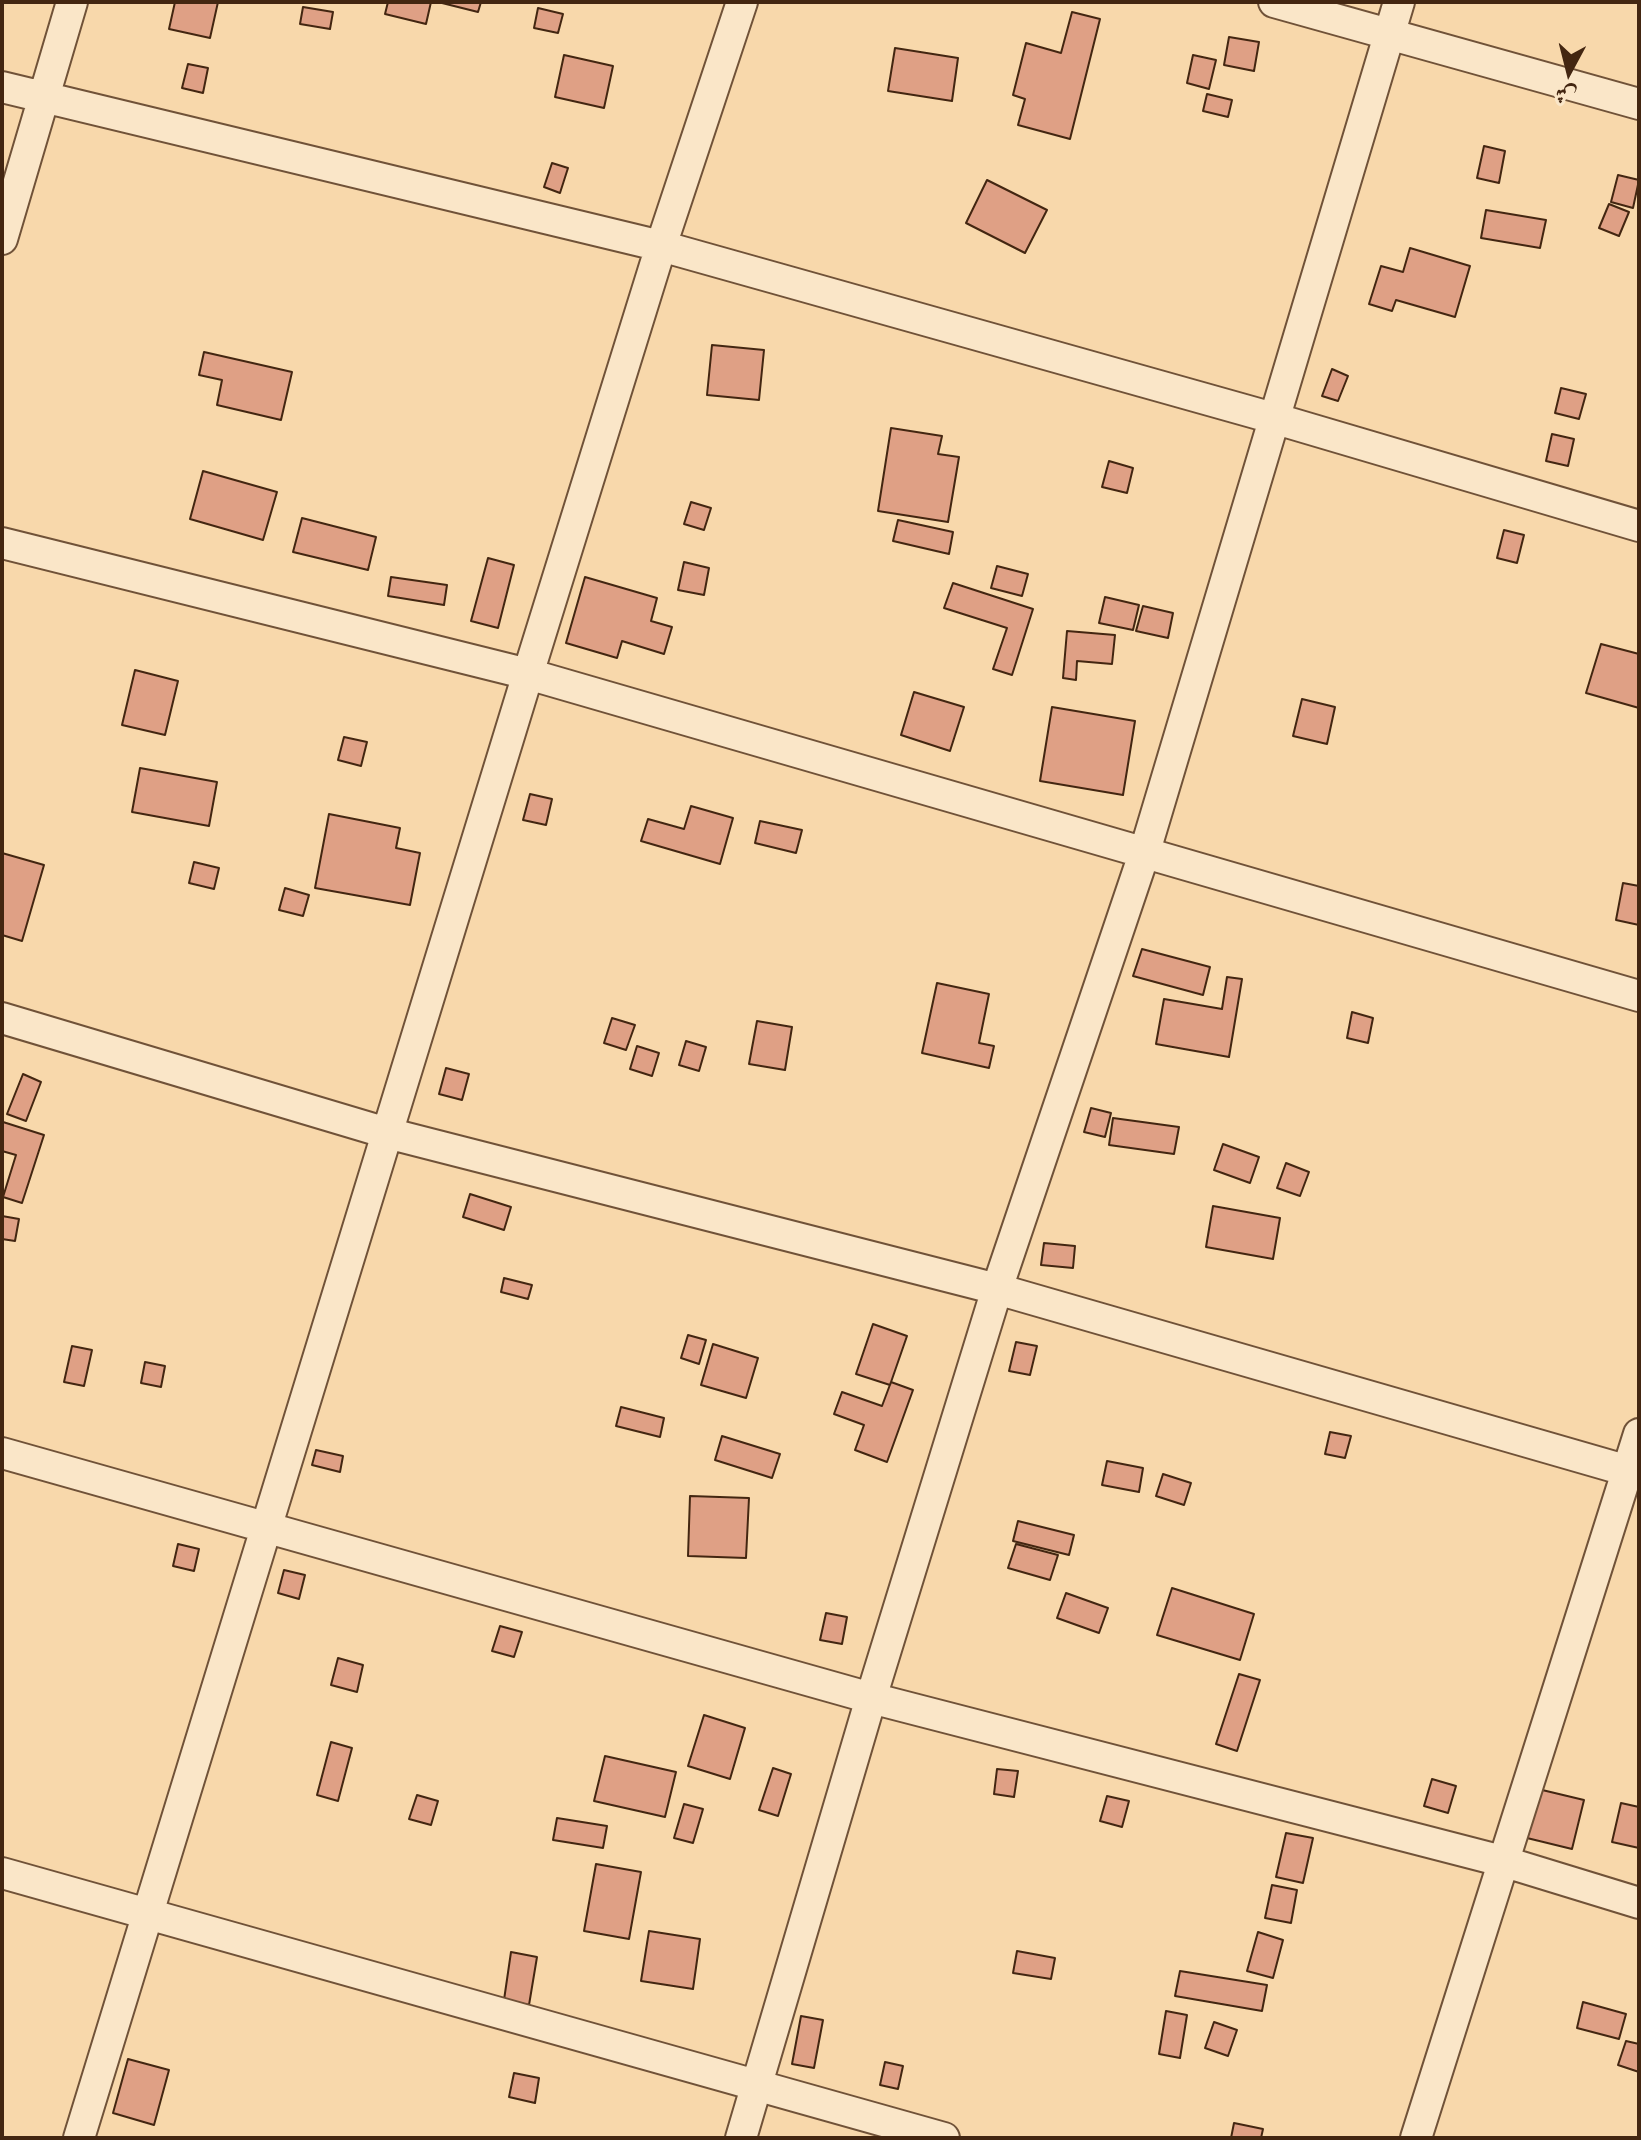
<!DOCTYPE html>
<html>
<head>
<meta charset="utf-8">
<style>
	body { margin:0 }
	#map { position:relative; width:1641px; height:2140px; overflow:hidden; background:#f8d8ab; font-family:"Gentium Book Plus",Amiri,serif }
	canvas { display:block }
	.frame { position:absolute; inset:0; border:4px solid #432611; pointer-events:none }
	.north { position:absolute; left:1529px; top:32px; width:80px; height:80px; -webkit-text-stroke:6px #fae6c8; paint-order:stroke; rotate:187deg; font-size:22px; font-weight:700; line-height:32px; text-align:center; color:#432611 }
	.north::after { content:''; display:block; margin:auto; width:28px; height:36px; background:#432611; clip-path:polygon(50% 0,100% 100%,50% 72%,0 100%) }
</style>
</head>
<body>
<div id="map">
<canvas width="1641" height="2140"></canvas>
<div class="frame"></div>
<div class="north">ش</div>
</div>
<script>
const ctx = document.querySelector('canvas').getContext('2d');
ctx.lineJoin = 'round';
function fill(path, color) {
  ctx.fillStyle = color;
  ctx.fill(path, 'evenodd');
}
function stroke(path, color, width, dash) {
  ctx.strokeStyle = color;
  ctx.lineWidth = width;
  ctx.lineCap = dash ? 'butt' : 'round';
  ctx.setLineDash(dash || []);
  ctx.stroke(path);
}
const building = new Path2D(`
	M175 2H218L210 38 169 29Z
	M388 2H431L426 24 385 14Z
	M438 2H481L478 12Z
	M303 7 333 12 330 29 300 24Z
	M538 8 563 14 558 33 534 28Z
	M1072 12 1100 19 1070 139 1018 125 1025 99 1013 95 1026 43 1061 53Z
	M1229 37 1259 42 1254 71 1224 65Z
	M895 48 958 58 952 101 888 91Z
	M564 55 613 66 604 108 555 97Z
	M1193 55 1216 60 1209 89 1187 83Z
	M188 64 208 68 203 93 182 88Z
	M1207 94 1232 100 1228 117 1203 111Z
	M1484 146 1505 151 1499 183 1477 178Z
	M552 163 568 168 560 193 544 187Z
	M1618 175 1639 180 1633 208 1611 202Z
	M987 180 1047 210 1025 253 966 223Z
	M1609 204 1629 212 1619 236 1599 228Z
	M1486 210 1546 220 1540 248 1481 238Z
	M1410 248 1470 266 1455 317 1396 300 1392 311 1369 304 1381 266 1403 272Z
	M712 345 764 350 759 400 707 395Z
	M204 352 292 372 281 420 217 405 222 380 199 375Z
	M1332 369 1348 376 1338 401 1322 396Z
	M1561 388 1586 394 1579 419 1555 413Z
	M891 428 942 436 938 454 959 457 948 522 878 511Z
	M1552 434 1574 439 1568 466 1546 461Z
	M1109 461 1133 468 1127 493 1102 487Z
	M203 471 277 492 263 540 190 519Z
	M691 502 711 508 704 530 684 524Z
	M302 518 376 537 368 570 293 552Z
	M898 520 953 532 949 554 893 541Z
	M1504 530 1524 535 1517 563 1497 558Z
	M488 558 514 565 498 628 471 621Z
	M684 562 709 568 704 595 678 590Z
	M997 566 1028 574 1022 596 991 588Z
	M391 577 447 585 444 605 388 596Z
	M585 577 657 598 651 621 672 627 664 654 622 641 617 658 566 643Z
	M953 583 1033 609 1012 675 993 669 1007 628 944 608Z
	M1105 597 1139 605 1133 630 1099 623Z
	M1143 606 1173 613 1168 638 1136 631Z
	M1067 631 1115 635 1112 664 1077 661 1076 680 1063 678Z
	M1601 644 1639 654V708L1586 693Z
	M135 670 178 681 165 735 122 725Z
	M914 692 964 707 950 751 901 735Z
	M1302 699 1335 707 1327 744 1293 736Z
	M1052 707 1135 721 1123 795 1040 781Z
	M344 737 367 742 361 766 338 760Z
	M140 768 217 782 209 826 132 812Z
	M530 794 552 799 546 825 523 820Z
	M691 806 733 818 720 864 641 841 648 819 684 829Z
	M329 814 400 828 396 848 420 853 410 905 315 888Z
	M760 821 802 830 796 853 755 843Z
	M2 853 44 865 22 941 2 935Z
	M194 862 219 868 214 889 189 883Z
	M1623 883 1639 886V925L1616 920Z
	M285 888 309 895 303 916 279 910Z
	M1142 949 1210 967 1203 995 1133 976Z
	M1227 977 1242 979 1229 1057 1156 1044 1164 999 1222 1009Z
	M937 983 989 994 979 1043 994 1046 989 1068 922 1053Z
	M1352 1012 1373 1018 1368 1043 1347 1038Z
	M612 1018 635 1025 626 1050 604 1043Z
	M757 1021 792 1027 785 1070 749 1064Z
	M686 1041 706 1047 699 1071 679 1065Z
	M637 1046 659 1053 652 1076 630 1069Z
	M446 1068 469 1074 462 1100 439 1094Z
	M23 1074 41 1082 26 1121 7 1114Z
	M1091 1108 1111 1113 1105 1137 1084 1132Z
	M1113 1118 1179 1127 1174 1154 1109 1145Z
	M3 1122 44 1135 22 1203 3 1197 16 1155 2 1151Z
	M1223 1144 1259 1157 1250 1183 1214 1170Z
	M1286 1163 1309 1172 1300 1196 1277 1188Z
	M470 1194 511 1207 504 1230 463 1217Z
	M1213 1206 1280 1218 1273 1259 1206 1247Z
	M2 1216 19 1219 15 1241 2 1239Z
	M1044 1243 1075 1246 1073 1268 1041 1265Z
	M504 1278 532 1285 528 1299 501 1292Z
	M873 1324 907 1336 890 1385 856 1374Z
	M688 1335 706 1340 699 1364 681 1358Z
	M1016 1342 1037 1346 1030 1375 1009 1371Z
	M713 1344 758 1358 746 1398 701 1385Z
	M72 1346 92 1350 84 1386 64 1382Z
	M145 1362 165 1366 161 1387 141 1383Z
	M891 1382 913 1390 887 1462 855 1450 864 1425 834 1414 842 1392 882 1406Z
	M621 1407 664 1418 660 1437 616 1426Z
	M1330 1432 1351 1436 1345 1458 1325 1454Z
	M722 1436 780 1454 772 1478 715 1460Z
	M316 1450 343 1456 340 1472 312 1465Z
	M1107 1461 1143 1468 1139 1492 1102 1485Z
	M1163 1474 1191 1483 1184 1505 1156 1496Z
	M690 1496 749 1498 746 1558 688 1556Z
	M1018 1521 1074 1535 1069 1555 1013 1541Z
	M178 1544 199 1549 194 1571 173 1566Z
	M1016 1544 1058 1555 1050 1580 1008 1568Z
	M284 1570 305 1575 299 1599 278 1593Z
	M1172 1588 1254 1614 1240 1660 1157 1635Z
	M1066 1593 1108 1608 1099 1633 1057 1618Z
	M826 1613 847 1617 842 1644 820 1640Z
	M500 1626 522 1632 514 1657 492 1651Z
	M338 1658 363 1665 357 1692 331 1685Z
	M1239 1674 1260 1680 1237 1751 1216 1744Z
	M704 1715 745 1728 730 1779 688 1766Z
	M331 1742 352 1748 338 1801 317 1795Z
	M605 1756 676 1772 665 1817 594 1801Z
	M773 1768 791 1774 778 1816 759 1810Z
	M997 1769 1018 1771 1014 1797 994 1794Z
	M1432 1779 1456 1786 1448 1813 1424 1806Z
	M1538 1789 1584 1800 1572 1849 1527 1838Z
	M417 1795 438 1801 431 1825 409 1819Z
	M1107 1796 1129 1801 1122 1827 1100 1821Z
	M1621 1803 1639 1807V1848L1612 1842Z
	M684 1804 703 1809 693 1843 674 1838Z
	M557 1818 607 1826 603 1848 553 1840Z
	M1286 1833 1313 1838 1303 1883 1276 1877Z
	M596 1864 641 1872 629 1939 584 1931Z
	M1272 1885 1297 1890 1291 1923 1265 1918Z
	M649 1931 700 1939 693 1989 641 1981Z
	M1258 1932 1283 1940 1273 1978 1247 1971Z
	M1017 1951 1055 1958 1051 1979 1013 1973Z
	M511 1952 537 1957 529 2005 504 2000Z
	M1180 1971 1267 1985 1262 2011 1175 1996Z
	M1583 2002 1626 2014 1619 2039 1577 2028Z
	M1166 2011 1187 2015 1180 2058 1159 2054Z
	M801 2016 823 2020 814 2068 792 2064Z
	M1214 2022 1237 2030 1228 2056 1205 2048Z
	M1626 2041 1639 2044V2072L1618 2065Z
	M128 2059 169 2070 154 2125 113 2113Z
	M885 2062 903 2066 898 2089 880 2085Z
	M514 2073 539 2078 535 2103 509 2097Z
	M1234 2123 1263 2129 1261 2138H1231Z`);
fill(building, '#dfa085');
stroke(building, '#432611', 2);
const minor = new Path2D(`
	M1274 2 1639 104
	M2 87 661 246 1273 418 1639 526
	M2 239 72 2
	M2 543 528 674 1639 996
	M2 1018 387 1133 997 1289 1639 1474
	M2 1453 871 1698 1502 1861 1639 1903
	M2 1873 944 2138
	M79 2138 528 674 661 246 742 2
	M741 2138 871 1698 997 1289 1145 851 1399 2
	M1416 2138 1639 1434`);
stroke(minor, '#705238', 34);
stroke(minor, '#fae6c8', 30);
</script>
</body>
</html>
